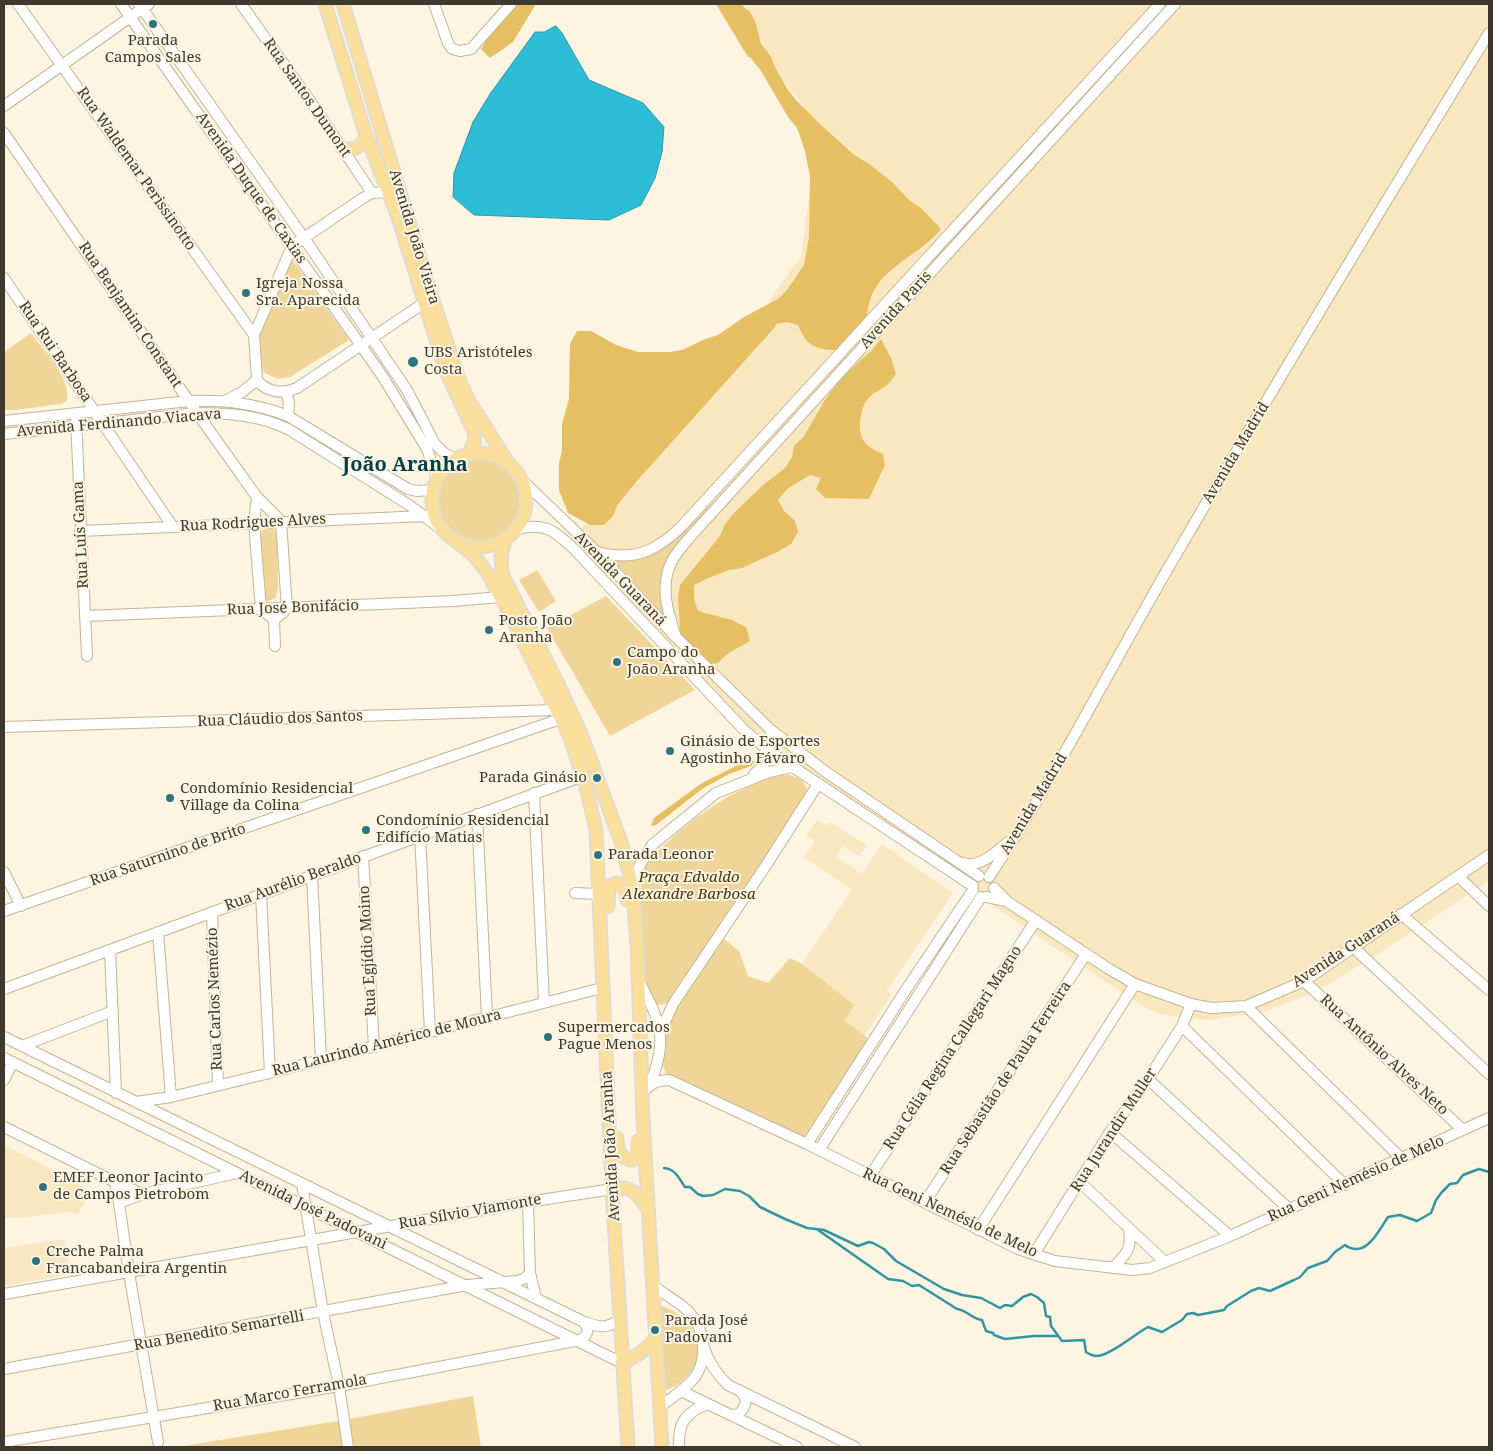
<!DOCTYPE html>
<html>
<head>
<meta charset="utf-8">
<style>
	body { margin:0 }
	#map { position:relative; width:1493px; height:1451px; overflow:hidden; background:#fdf4e1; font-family:"Noto Serif",serif }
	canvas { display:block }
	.frame { position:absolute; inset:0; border:5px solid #3f392d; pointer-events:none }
</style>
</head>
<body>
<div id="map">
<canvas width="1493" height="1451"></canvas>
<div class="frame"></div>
</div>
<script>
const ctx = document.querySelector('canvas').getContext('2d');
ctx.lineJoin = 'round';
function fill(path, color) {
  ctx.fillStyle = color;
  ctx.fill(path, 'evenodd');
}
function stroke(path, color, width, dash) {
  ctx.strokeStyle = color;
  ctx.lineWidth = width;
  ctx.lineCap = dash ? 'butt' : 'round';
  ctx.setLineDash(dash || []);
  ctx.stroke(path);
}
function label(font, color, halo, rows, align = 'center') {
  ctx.font = font + ' "Noto Serif",serif';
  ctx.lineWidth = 4;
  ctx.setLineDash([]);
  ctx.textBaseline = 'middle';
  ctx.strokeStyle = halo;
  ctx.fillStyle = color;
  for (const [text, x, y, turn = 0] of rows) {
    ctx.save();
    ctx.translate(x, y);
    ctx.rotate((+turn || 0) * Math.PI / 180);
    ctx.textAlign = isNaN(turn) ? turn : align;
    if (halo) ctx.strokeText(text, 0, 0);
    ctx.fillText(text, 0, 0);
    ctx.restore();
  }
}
fill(new Path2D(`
	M746 4H1489V881L1370 959 1318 991 1266 1011 1209 1020 1163 1015 1140 1005 790 770 759 744 569 538 651 466 694 407 801 256 819 127 799 100 785 83 756 36Z
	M817 820 827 826 830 822 867 845 859 856 843 846 836 856 862 874 882 844 953 893 887 990 892 995 864 1036 844 1020 845 999 802 964 852 890 804 857 815 842 806 835Z
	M4 1145 75 1181 91 1193 78 1214 66 1212 22 1218H4Z
	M64 1239 70 1274 4 1286V1248Z`), '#f9e7c0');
fill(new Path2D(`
	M290 257 349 340 290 377 278 379 263 372 258 333Z
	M31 333C44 351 71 378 67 401L61 404 15 410H4V352Z
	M437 499a42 42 0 1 1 84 0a42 42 0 1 1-84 0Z
	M706 506 710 508 670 560 667 622 608 559C657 566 675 538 706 506Z
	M268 528 275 530 277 535 278 586 276 598 269 601 265 600 260 540 262 531Z
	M537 570 556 601 539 612 519 580Z
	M606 596 695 690 610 736 547 628Z
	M777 775C789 773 803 776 807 790L805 797 667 1003 661 1005 656 1004 643 980 641 891C642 882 642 872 647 864 652 855 661 848 668 842 701 811 734 790 777 775Z
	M719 935 739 951 748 976 768 983 790 958 802 964 854 1005 845 1021 873 1042 807 1144 669 1080 660 1059V1033Z
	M660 1306C697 1316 713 1356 681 1382 676 1386 670 1390 664 1390Z
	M473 1396 481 1447H177L344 1420Z`), '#f0d599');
fill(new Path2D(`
	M513 4H536L513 42 490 58 481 49 502 15Z
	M716 4H741L750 12 755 21 761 44 770 55 775 67 788 90 797 101 820 124 853 154 869 164 892 182 910 201 921 208 941 229C913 263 868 268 867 321L837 350C815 350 806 345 798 325L787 322 776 324 775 327 636 482 618 504 613 516 604 525H590L568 513 559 490V463L562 451V424L569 399 570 344 577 331H591L616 345 638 352H670L682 350 705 339 718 335 744 317 778 299 787 290 804 265 809 238 810 177 805 151 797 128 788 117 761 71 750 57H748Z
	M881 339 891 358 896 374C893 378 889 383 886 386 879 391 872 393 867 400 860 409 857 431 864 441 869 448 876 451 883 454L885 465 869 499 825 498 816 489 821 478 810 475 787 489 778 500 784 511 795 521 798 532 791 544 777 552 742 568 729 570 706 579 694 585V599L698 611 732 620 746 627 750 641 727 654 718 663 704 665 693 663 686 651 680 629 678 597 680 585 720 536 725 524 734 513 762 486 785 468 792 457 794 446 804 436 825 400 841 378 871 351Z
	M748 760 755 761 751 766 729 774 702 789 656 825 651 826 654 818 702 783Z`), '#e7bf63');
const water = new Path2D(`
	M556 26 562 33 589 80 643 103 664 127 662 152 655 178 641 205 609 220 474 215 453 197 454 173 473 122 490 94 535 32H544Z`);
fill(water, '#2ebdd7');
stroke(water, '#3395a4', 1);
stroke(new Path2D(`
	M664 1168C676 1169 679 1179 685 1187H690L698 1194 703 1196 713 1195 725 1189 740 1191 749 1196 760 1207 785 1219 807 1228 824 1230 858 1246 869 1242 873 1243 884 1249 896 1261 944 1289 962 1295 981 1298 1000 1308 1005 1305 1012 1306 1023 1297 1031 1294 1037 1297 1044 1303 1046 1316 1050 1317 1051 1326 1062 1341 1084 1340 1086 1352C1089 1354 1093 1356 1097 1356 1109 1356 1135 1334 1148 1327L1162 1332 1182 1320 1187 1314 1193 1313 1198 1315 1224 1310 1227 1306 1251 1291 1259 1288 1270 1291 1294 1280 1300 1277 1308 1268 1327 1261 1335 1252 1345 1245C1366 1260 1379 1230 1388 1217L1400 1215 1417 1221 1431 1213 1436 1200 1442 1192 1450 1184 1457 1183 1463 1175 1479 1169 1489 1172
	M818 1230 888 1279 903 1281 912 1286 919 1285 957 1309C967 1310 972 1319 982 1320L986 1331 993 1333 994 1335 1005 1339 1034 1336H1057`), '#3395a4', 2.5);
const minor = new Path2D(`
	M18 4 254 335
	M121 4 383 377 427 449 437 477
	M139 4 304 238 407 390 435 444 444 453 455 459
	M241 4 313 105 372 193
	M434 4 448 43 452 49 460 51 471 49 511 4
	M4 106 149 4
	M4 133 197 413 257 497 281 521 287 609 274 620
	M4 278 173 527
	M257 380 254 335 292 246 363 198 372 193 388 192
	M257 380C267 393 283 394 297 388L424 303
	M286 391 289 403 288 416
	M225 401 242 392 257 380
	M76 420 87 656
	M4 421 189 401C224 400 255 403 288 416L408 489 417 491 432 490
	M4 434 197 413C229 413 258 415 288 429L409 505 441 529
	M523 481 597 552 676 637 771 730 826 772 979 876
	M257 497 254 523 261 609 274 620 275 646
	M517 529C547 522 554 531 575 550L744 730 770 752 973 886
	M80 531 425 516
	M597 552C633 561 654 553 681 527L1160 4
	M85 616 453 601 501 597
	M676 637C668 613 659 586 672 561 676 553 684 544 690 537L1175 4
	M4 727 555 710
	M754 774C772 759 770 754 771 730
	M534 793 544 1002
	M477 814 487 1017
	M420 835 430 1032
	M363 856 374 1047
	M963 863C979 869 996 852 1008 842
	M4 872 21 906
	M312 875 321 1060
	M989 877C1058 773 1114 660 1177 553 1279 378 1383 205 1489 33
	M1459 877 1489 906
	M633 888 640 865 652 845 716 793 769 772 792 767
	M994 888 1008 902 1109 969 1135 984 1191 1004 1211 1008 1246 1006 1304 981 1489 855
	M575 893 599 894
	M261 894 270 1073
	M986 897 1007 901
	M4 911 560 719
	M212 912 218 1085
	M1401 914 1489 990
	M158 932 171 1097
	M1353 947 1489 1074
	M110 950 116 1093
	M639 981C660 1021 669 1039 650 1084
	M1304 981 1463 1130
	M4 989 583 776
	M1246 1006 1402 1159
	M1182 1026 1345 1185
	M660 1033 673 1004 767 864 818 784
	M4 1037 582 1321C598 1327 606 1330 620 1319
	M22 1046 113 1011
	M4 1058 622 1363
	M1148 1079 1289 1209
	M4 1080 13 1062
	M642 1093C651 1084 656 1080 669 1080L807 1144 1018 1249 1055 1261 1132 1270 1150 1268 1230 1236 1489 1118
	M136 1102 171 1097 270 1073 602 988
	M4 1127 115 1182 143 1194
	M1110 1132 1230 1236
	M807 1144 909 985 973 890
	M819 1150 981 897
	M870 1176 1036 920
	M115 1182 119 1203 129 1273 158 1442
	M1080 1182 1165 1262
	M302 1184 323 1312 339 1386 348 1447
	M528 1202 530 1273 536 1298
	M925 1202 1086 954
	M119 1203 143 1194 237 1173
	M978 1230 1135 984
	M1034 1254 1110 1132 1148 1079 1182 1026 1191 1004
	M1113 1268C1127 1253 1132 1250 1129 1228
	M653 1285C664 1295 680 1302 690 1313 705 1330 708 1358 695 1377 686 1389 671 1398 660 1407
	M4 1294 528 1202 612 1189
	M703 1345C708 1361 716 1374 728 1385L855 1447
	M4 1369 467 1285 518 1281 525 1278 530 1273
	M681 1391 797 1447
	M731 1415 739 1414C747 1405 748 1399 740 1391
	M4 1442 339 1386 580 1340C589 1335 590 1327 582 1321
	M679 1447C678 1423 685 1413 707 1404`);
const major = new Path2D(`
	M325 4 366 135 398 217 445 369 475 434 474 443 468 454
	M343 4 429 288 459 379 469 401 507 461
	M342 148C354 152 362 147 366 135
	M432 500a47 47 0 1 1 94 0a47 47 0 1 1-94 0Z
	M505 540 501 557 502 574 558 684 582 736 621 842 633 889 637 945 643 1118 662 1447
	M459 543 476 558 488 574 508 611 570 737 587 791 596 830 612 1189 628 1447
	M608 907 609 886 617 883 625 888 627 900
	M617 1138C617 1149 620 1159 633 1160L638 1155V1141
	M612 1189C629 1184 639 1194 647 1209
	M622 1363C637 1356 646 1350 656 1338`);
stroke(minor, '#c2b596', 12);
stroke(major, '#dcdbd9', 15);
stroke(minor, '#fff', 10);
stroke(major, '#fade9b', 12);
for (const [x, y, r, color] of [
	[153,24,5,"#2d7381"],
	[246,293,5,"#2d7381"],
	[413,362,6,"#2d7381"],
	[489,630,5,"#2d7381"],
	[617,662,5,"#2d7381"],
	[670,751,5,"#2d7381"],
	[597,778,5,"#2d7381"],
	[170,798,5,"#2d7381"],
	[366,830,5,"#2d7381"],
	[598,855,5,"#2d7381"],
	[548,1037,5,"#2d7381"],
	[43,1187,5,"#2d7381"],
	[36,1261,5,"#2d7381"],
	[655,1330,5,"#2d7381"]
]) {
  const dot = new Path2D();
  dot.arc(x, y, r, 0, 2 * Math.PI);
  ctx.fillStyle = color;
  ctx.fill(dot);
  stroke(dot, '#fdf4e1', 2);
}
label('15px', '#3f392d', '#fdf4e1', [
	["Parada",153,41,"center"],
	["Campos Sales",153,58,"center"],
	["Igreja Nossa",256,284],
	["Sra. Aparecida",256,301],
	["UBS Aristóteles",424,353],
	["Costa",424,370],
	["Posto João",499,621],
	["Aranha",499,638],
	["Campo do",627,653],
	["João Aranha",627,670],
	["Ginásio de Esportes",680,742],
	["Agostinho Fávaro",680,759],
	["Parada Ginásio",587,778,"right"],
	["Condomínio Residencial",180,789],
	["Village da Colina",180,806],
	["Condomínio Residencial",376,821],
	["Edifício Matias",376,838],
	["Parada Leonor",608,855],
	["Supermercados",558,1028],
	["Pague Menos",558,1045],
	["EMEF Leonor Jacinto",53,1178],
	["de Campos Pietrobom",53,1195],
	["Creche Palma",46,1252],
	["Francabandeira Argentin",46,1269],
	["Parada José",665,1321],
	["Padovani",665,1338]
], 'left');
label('15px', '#3f392d', '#fdf4e1', [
	["Rua Santos Dumont",307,98,55],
	["Rua Waldemar Perissinotto",136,169,55],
	["Avenida Duque de Caxias",251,188,55],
	["Avenida João Vieira",414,237,73],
	["Avenida Paris",896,310,-48],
	["Rua Benjamim Constant",130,315,56],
	["Rua Rui Barbosa",55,352,56],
	["Avenida Ferdinando Viacava",119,423,-5],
	["Avenida Madrid",1236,453,-59],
	["Rua Rodrigues Alves",253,523,-3],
	["Rua Luís Gama",81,535,-93],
	["Avenida Guaraná",620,579,46],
	["Rua José Bonifácio",293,608,-2],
	["Rua Cláudio dos Santos",280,719,-2],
	["Avenida Madrid",1034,804,-59],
	["Rua Saturnino de Brito",168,855,-19],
	["Rua Aurélio Beraldo",293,882,-20],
	["Avenida Guaraná",1346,950,-33],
	["Rua Egjídio Moino",368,951,-93],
	["Rua Carlos Nemézio",215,999,-92],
	["Rua Laurindo Américo de Moura",387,1043,-14],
	["Rua Célia Regina Callegari Magno",953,1048,-57],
	["Rua Antônio Alves Neto",1384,1055,43],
	["Rua Sebastião de Paula Ferreira",1006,1078,-57],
	["Rua Jurandir Muller",1114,1130,-57],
	["Avenida João Aranha",611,1146,-93],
	["Rua Geni Nemésio de Melo",1356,1179,-24],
	["Avenida José Padovani",313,1210,26],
	["Rua Sílvio Viamonte",470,1212,-10],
	["Rua Geni Nemésio de Melo",950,1213,25],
	["Rua Benedito Semartelli",219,1331,-10],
	["Rua Marco Ferramola",290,1393,-10]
]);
label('italic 15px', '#46360e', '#fdf4e1', [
	["Praça Edvaldo",689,878],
	["Alexandre Barbosa",689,895]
]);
label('bold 20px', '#00404b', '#fdf4e1', [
	["João Aranha",405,465]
]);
</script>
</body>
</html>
